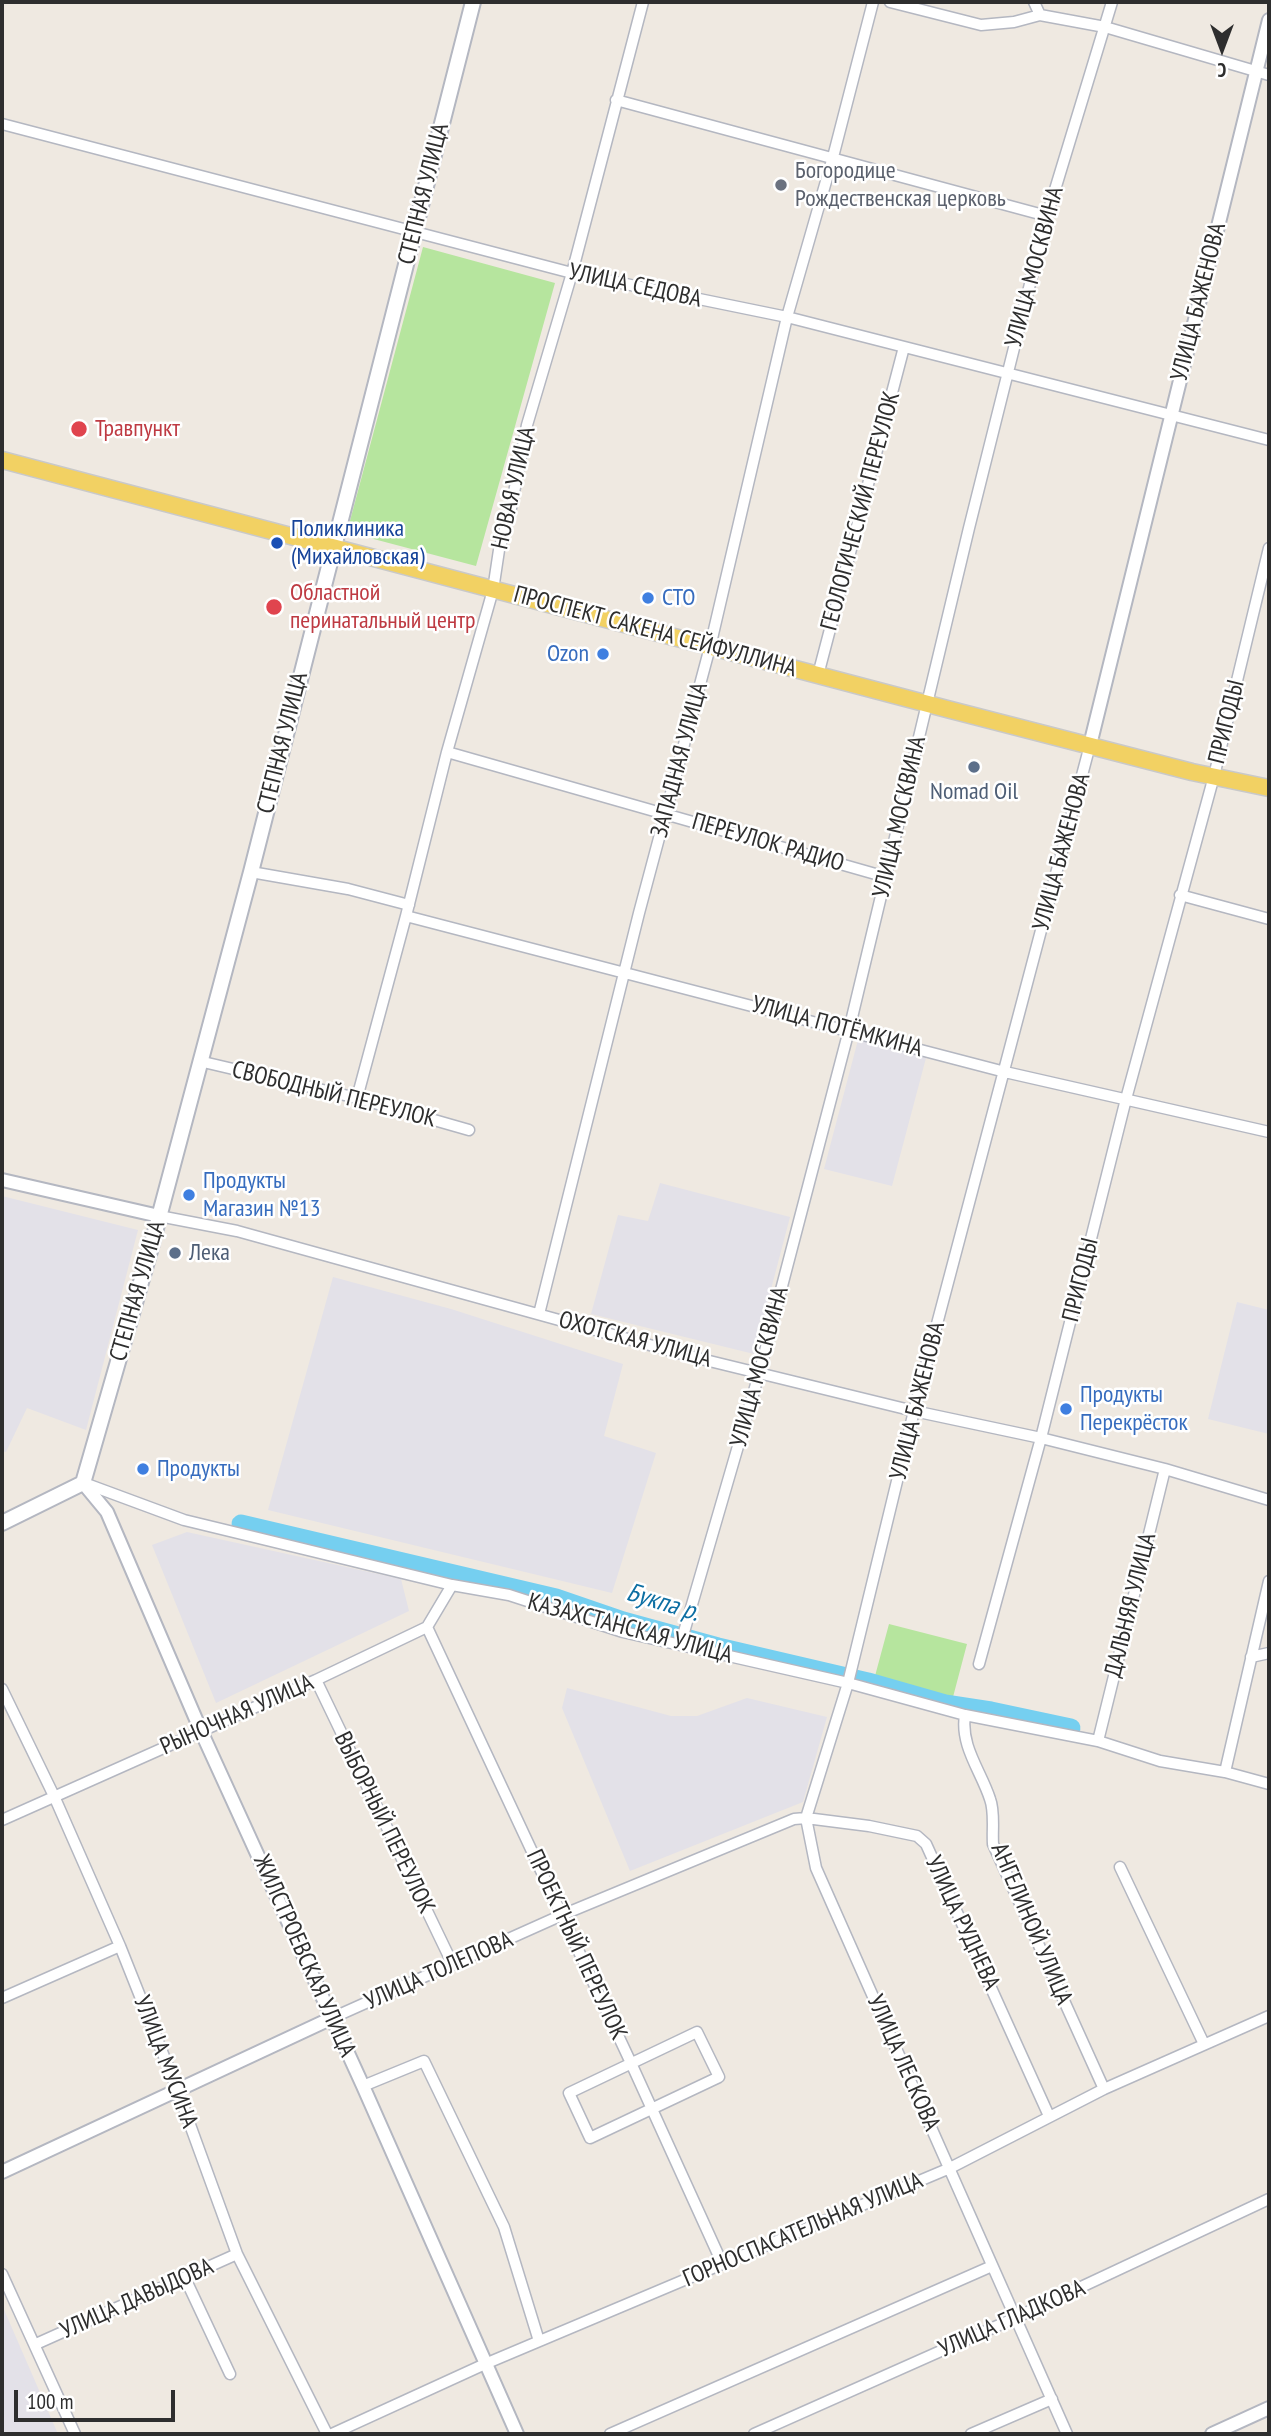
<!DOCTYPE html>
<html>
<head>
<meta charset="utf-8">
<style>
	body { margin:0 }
	#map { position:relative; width:1271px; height:2436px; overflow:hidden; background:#efe9e1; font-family:"PT Sans Narrow",sans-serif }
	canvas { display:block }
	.frame { position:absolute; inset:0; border:4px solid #2e2e2e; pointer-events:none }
	.north { position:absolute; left:1187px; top:14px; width:70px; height:70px; -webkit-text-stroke:5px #fff; paint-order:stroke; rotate:180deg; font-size:19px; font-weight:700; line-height:28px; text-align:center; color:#2e2e2e }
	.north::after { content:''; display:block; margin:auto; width:24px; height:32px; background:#2e2e2e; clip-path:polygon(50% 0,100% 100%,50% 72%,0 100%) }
	.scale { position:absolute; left:14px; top:2390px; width:161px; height:32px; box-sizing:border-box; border:4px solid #2e2e2e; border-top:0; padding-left:9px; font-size:21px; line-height:24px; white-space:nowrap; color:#2e2e2e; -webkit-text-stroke:5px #fff; paint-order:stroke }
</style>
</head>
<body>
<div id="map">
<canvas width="1271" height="2436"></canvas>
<div class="frame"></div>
<div class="north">С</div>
<div class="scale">100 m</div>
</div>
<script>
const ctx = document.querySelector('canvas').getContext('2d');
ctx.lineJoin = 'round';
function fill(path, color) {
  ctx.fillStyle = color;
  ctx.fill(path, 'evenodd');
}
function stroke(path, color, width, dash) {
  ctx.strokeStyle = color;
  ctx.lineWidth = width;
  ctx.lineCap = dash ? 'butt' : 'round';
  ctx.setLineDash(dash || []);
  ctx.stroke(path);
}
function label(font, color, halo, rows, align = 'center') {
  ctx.font = font + ' "PT Sans Narrow",sans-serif';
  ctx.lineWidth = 5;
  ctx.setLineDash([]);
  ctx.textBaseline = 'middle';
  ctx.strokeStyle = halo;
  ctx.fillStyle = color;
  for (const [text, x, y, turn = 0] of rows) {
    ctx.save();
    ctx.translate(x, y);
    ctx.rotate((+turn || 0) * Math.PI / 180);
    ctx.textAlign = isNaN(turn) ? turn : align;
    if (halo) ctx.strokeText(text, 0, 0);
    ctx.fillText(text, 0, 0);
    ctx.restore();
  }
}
fill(new Path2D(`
	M858 1040 926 1058 892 1186 824 1169Z
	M660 1183 790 1217 754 1354 591 1314 618 1215 648 1221Z
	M2 1196 138 1230 86 1430 27 1408 6 1452 2 1451Z
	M333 1277 451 1309 623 1364 604 1436 656 1453 612 1593 268 1510Z
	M1237 1302 1269 1310V1434L1208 1419Z
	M187 1532 401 1579 409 1611 216 1703 152 1545Z
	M567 1688 671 1716H697L747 1698 827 1717 803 1802 630 1871 562 1708Z
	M2 2305 58 2434H2Z`), '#e3e1e8');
fill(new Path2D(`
	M423 247 555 283 476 566 347 532Z
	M889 1624 967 1644 953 1697 875 1676Z`), '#b6e59e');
stroke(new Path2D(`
	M241 1524 556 1598 623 1621 718 1647 868 1682 945 1704 991 1711 1071 1728`), '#75cff0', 19);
const minor = new Path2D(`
	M890 2 981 25 1014 22 1040 15 1105 27 1269 75
	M1034 2 1040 15
	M616 100 1047 216
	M2 124 572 273 787 317 1269 440
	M818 675 904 347
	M447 752 886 877
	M251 872 348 889 409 905
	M1180 895 1269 919
	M406 916 1005 1072 1269 1132
	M199 1061 357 1098 469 1130
	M357 1098 406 916 447 752 493 590 499 550 511 508 527 425 572 273 643 2
	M159 1216 237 1231 693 1357 914 1411 1041 1438 1165 1469 1269 1500
	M539 1314 639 913 710 647 787 317 833 157 873 2
	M84 1483 184 1520 452 1585 509 1595 623 1632 848 1683 965 1715 1098 1741 1160 1761 1225 1772 1269 1784
	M427 1627 631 2063 722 2263
	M684 1632 759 1374 849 1030 969 528 1047 216 1112 2
	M1251 1657 1269 1653
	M979 1664 1041 1438 1126 1099 1214 776 1269 548
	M316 1680 453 1965
	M2 1689 54 1796 120 1946 177 2089 237 2254 327 2434
	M965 1715C960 1746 981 1771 990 1799 995 1812 992 1830 993 1844L1104 2089
	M1098 1741 1165 1469
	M1225 1772 1269 1581
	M2 1820 316 1680 427 1627 452 1585
	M1120 1867 1204 2044
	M2 1998 120 1946
	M332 2018 562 1915 794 1819 806 1818 869 1826 917 1836 926 1844 1049 2116
	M697 2032 719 2077 590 2138 569 2093Z
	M363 2086 424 2061 504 2227 539 2341
	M2 2274 75 2434
	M185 2278 230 2374
	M36 2344 237 2254
	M332 2434 485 2364 950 2168 1104 2089 1269 2016
	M610 2434 992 2266
	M754 2434 1015 2318 1269 2199
	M971 2434 1052 2399
	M1067 2434 816 1868 806 1818 848 1683 914 1411 1090 745`);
const tertiary = new Path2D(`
	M1090 745 1269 20
	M2 1180 159 1216
	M83 1483 107 1512 201 1731 363 2086 517 2434
	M2 2172 332 2018
	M1212 2434 1269 2408`);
const secondary = new Path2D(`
	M2 1523 83 1483 150 1251 251 872 473 2`);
const primary = new Path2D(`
	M2 460 947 709 1192 772 1269 788`);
stroke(minor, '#b4b7c1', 13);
stroke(tertiary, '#b4b7c1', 16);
stroke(secondary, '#b4b7c1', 18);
stroke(primary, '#c9c9c9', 19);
stroke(minor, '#fff', 10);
stroke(tertiary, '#fff', 12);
stroke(secondary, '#fff', 14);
stroke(primary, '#f2d163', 16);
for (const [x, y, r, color] of [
	[781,185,7,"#6b7280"],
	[79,429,9,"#e0444e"],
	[277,543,7,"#1a4fb4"],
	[648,598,7,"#3f7fe0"],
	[274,607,9,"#e0444e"],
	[603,654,7,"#3f7fe0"],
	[974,767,7,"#5c6f8a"],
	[189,1195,7,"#3f7fe0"],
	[175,1253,7,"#5c6f8a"],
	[1066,1409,7,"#3f7fe0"],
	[143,1469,7,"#3f7fe0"]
]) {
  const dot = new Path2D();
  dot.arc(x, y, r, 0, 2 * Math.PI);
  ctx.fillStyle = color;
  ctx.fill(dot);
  stroke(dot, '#fff', 2.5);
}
label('24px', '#5b616d', '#fff', [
	["Богородице",795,171],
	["Рождественская церковь",795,199]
], 'left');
label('24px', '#2e2e2e', '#fff', [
	["СТЕПНАЯ УЛИЦА",424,194,-76],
	["УЛИЦА МОСКВИНА",1035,267,-75],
	["УЛИЦА СЕДОВА",635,286,12],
	["УЛИЦА БАЖЕНОВА",1199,302,-76],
	["НОВАЯ УЛИЦА",514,488,-77],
	["ГЕОЛОГИЧЕСКИЙ ПЕРЕУЛОК",861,511,-75],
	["ПРОСПЕКТ САКЕНА СЕЙФУЛЛИНА",655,632,15],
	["ПРИГОДЫ",1227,722,-76],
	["СТЕПНАЯ УЛИЦА",283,743,-76],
	["ЗАПАДНАЯ УЛИЦА",680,760,-75],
	["УЛИЦА МОСКВИНА",900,817,-77],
	["ПЕРЕУЛОК РАДИО",768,843,16],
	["УЛИЦА БАЖЕНОВА",1062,852,-75],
	["УЛИЦА ПОТЁМКИНА",837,1027,15],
	["СВОБОДНЫЙ ПЕРЕУЛОК",334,1095,14],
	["ПРИГОДЫ",1081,1280,-76],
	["СТЕПНАЯ УЛИЦА",138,1291,-74],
	["ОХОТСКАЯ УЛИЦА",635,1340,15],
	["УЛИЦА МОСКВИНА",760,1367,-75],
	["УЛИЦА БАЖЕНОВА",918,1401,-76],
	["ДАЛЬНЯЯ УЛИЦА",1131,1605,-76],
	["КАЗАХСТАНСКАЯ УЛИЦА",630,1629,15],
	["РЫНОЧНАЯ УЛИЦА",237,1715,-24],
	["ВЫБОРНЫЙ ПЕРЕУЛОК",384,1823,64],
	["УЛИЦА РУДНЕВА",962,1923,65],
	["АНГЕЛИНОЙ УЛИЦА",1031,1924,67],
	["ПРОЕКТНЫЙ ПЕРЕУЛОК",576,1945,65],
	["ЖИЛСТРОЕВСКАЯ УЛИЦА",304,1956,66],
	["УЛИЦА ТОЛЕПОВА",439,1971,-24],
	["УЛИЦА МУСИНА",165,2062,69],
	["УЛИЦА ЛЕСКОВА",903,2063,66],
	["ГОРНОСПАСАТЕЛЬНАЯ УЛИЦА",803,2230,-23],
	["УЛИЦА ДАВЫДОВА",137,2299,-24],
	["УЛИЦА ГЛАДКОВА",1012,2319,-24]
]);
label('24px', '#be3a42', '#fff', [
	["Травпункт",95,429],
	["Областной",290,593],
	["перинатальный центр",290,621]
], 'left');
label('24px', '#164399', '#fff', [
	["Поликлиника",291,529],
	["(Михайловская)",291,557]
], 'left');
label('24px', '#366cbe', '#fff', [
	["СТО",662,598],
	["Ozon",589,654,"right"],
	["Продукты",203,1181],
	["Магазин №13",203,1209],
	["Продукты",1080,1395],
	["Перекрёсток",1080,1423],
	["Продукты",157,1469]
], 'left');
label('24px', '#4e5e75', '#fff', [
	["Nomad Oil",974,792],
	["Лека",189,1253,"left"]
]);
label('italic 26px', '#0d6fa3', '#fff', [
	["Букпа р.",663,1603,17]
]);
</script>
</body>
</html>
